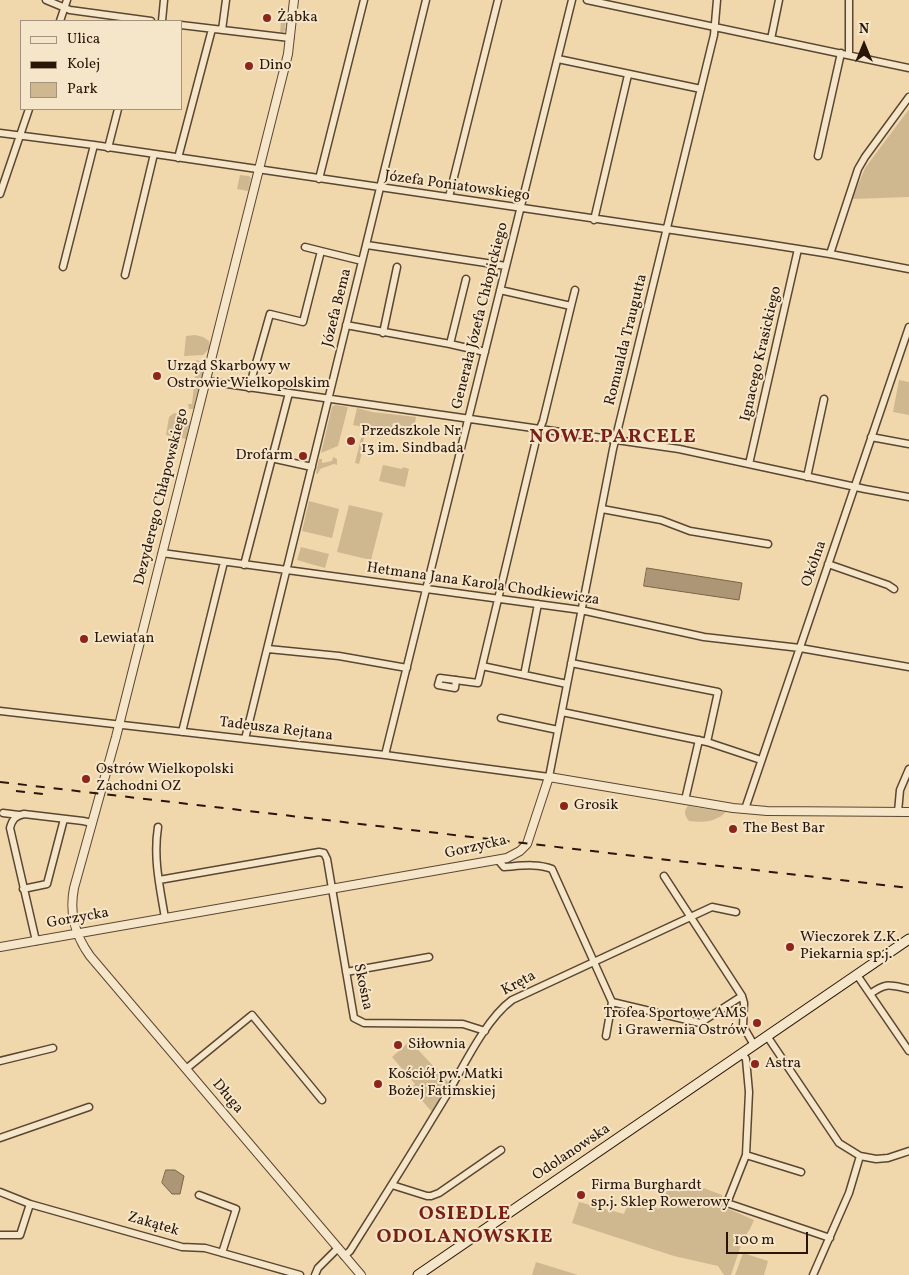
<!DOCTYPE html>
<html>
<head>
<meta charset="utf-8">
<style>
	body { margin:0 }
	#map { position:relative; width:909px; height:1275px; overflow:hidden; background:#f1d8ac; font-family:Vollkorn,serif }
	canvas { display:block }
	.legend { position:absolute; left:20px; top:20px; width:162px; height:90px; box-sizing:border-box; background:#f6e6c9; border:1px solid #a4937c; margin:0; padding:6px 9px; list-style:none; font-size:15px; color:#291609 }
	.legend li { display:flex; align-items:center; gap:10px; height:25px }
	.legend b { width:25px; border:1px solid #a4937c }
	.north { position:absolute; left:839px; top:20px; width:50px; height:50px; -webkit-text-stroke:4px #f6e6c9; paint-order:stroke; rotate:0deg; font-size:14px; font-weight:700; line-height:20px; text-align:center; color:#291609 }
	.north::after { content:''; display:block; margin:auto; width:18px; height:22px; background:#291609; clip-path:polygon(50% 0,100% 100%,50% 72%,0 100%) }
	.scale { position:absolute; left:726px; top:1232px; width:82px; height:22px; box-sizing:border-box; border:2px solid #291609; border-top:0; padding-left:6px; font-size:15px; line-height:18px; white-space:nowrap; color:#291609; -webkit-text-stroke:4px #f6e6c9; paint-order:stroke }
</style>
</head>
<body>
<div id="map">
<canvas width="909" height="1275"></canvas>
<ul class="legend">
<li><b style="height:6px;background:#f6e6c9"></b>Ulica</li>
<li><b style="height:6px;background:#291609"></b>Kolej</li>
<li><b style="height:14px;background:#cfb790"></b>Park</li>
</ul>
<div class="north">N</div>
<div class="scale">100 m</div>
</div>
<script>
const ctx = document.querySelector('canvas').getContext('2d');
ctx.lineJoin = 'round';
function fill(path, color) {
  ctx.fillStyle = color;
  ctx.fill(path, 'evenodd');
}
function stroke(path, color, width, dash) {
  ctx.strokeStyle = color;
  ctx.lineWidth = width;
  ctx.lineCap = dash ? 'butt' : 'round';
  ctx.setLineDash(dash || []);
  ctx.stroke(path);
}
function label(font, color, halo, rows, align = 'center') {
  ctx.font = font + ' Vollkorn,serif';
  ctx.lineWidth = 4;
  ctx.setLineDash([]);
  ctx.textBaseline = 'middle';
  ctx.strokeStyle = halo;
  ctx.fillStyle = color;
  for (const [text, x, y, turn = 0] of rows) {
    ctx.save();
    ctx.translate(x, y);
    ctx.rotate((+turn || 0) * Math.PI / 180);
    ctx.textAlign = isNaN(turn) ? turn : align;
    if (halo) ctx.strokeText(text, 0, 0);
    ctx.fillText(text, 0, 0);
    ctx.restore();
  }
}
fill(new Path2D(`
	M282 14H287L285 28 287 29 282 33 280 31Z
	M909 109V197L852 199 865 168Z
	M240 175 249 176 251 178 248 191 237 189Z
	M195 335 203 337 209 341 210 348 203 355 184 356 186 336Z
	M197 360 201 362 205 369 204 376H202L194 408 193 409H189L188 404H192L196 366 194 362Z
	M899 380 909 382V415L893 412Z
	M335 405 348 407 338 446 321 453 332 407Z
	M357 408 372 412 416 417 414 429 393 423 389 436 372 432 371 437C368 435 366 435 362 434L363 427 353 425Z
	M174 413 185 416 190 423 186 439 166 435 169 417Z
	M361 438H364C362 447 362 455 359 464L355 463Z
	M333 457 337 459V465L334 464 320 469 318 474 316 473 319 459H322V463L332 461Z
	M383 465 402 469 403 467 409 469 405 487 379 481Z
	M309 501 339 509 332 538 302 531Z
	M349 505 383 513 371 560 337 552Z
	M301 547 329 554 325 568 297 560Z
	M688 806 726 812C716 822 702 823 689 821 685 816 683 811 688 806Z
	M410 1041 449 1083 432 1112 411 1088 415 1084 392 1057Z
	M671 1181 701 1187 722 1195V1206L754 1220 750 1229 743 1239 731 1275H724L718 1266 674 1256 572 1223 579 1202 624 1214 630 1199 659 1209Z
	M743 1253 768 1261 764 1275H735Z
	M536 1262 578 1275H532Z`), '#cfb790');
const water = new Path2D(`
	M647 568 742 583 739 600 644 586Z
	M166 1170H175L184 1176 180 1194H172L162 1183Z`);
fill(water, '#ad9675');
stroke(water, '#78634a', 1);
const minor = new Path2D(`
	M46 0 70 10 151 21
	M587 0 909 68
	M849 0V55
	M60 21 67 0
	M162 21 164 0
	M181 25 290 38
	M222 30 226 0
	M771 39 779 0
	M558 59 701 89
	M0 133 94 145 754 242 830 254 909 269
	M108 148 118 109
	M818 156 841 53
	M178 158 212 29
	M319 179 364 0
	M0 194 29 109
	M449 197 498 0
	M594 220 628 75
	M367 245 506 266
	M305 247 321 251
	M830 254 858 169 865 157 909 97
	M63 267 94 145
	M125 275 154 154
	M571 306 575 290
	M346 325 450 344 485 352
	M383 333 397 267
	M450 344 466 279
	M206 381 679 449 865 489 909 497
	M249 388 270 314 303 322 321 251 362 261
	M871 437 909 444
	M271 458 312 467
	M749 464 798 249
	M807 477 824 399
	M602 509 661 520 690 531 768 544
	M162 553 581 610 704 637 800 648 909 667
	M828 564 888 585 894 589
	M244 565 289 393
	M268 649 339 656 407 668
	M571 663 718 692 707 742
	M482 666 567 684
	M524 675 538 604
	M456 680 455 688 438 685 440 678 478 683 537 436 543 421 571 306 500 290
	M0 711 385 755 549 777 613 449 714 35 717 0
	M562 712 707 742 761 760
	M501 718 558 730
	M182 732 224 562
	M245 739 426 0
	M385 755 572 0
	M685 800 699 740
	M745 809 909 327
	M898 812 900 790 909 769
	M3 813 19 815
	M158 827C153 858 160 888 165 918
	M498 860 504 867C519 866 538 863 552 869L612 1002 700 1023 742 996
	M664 876 742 996 744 1003 743 1026 754 1045
	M159 880 319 852 324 853 327 859 354 1018 364 1023 463 1024 485 1031
	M23 889 47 884 64 819
	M36 941 10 828C12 820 15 816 24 814L83 821 92 823
	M346 972 429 957
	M857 975 909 1051
	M870 994C887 982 889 985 909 989
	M606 1036 612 1002
	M767 1036 839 1143 860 1156 876 1159 888 1158 909 1151
	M742 1053 746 1059 749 1092 746 1155 727 1203 830 1238
	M0 1061 53 1048
	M186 1069 252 1015 322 1100
	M0 1138 89 1107
	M746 1155 801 1172
	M392 1185 427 1196H431L439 1193 501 1150
	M0 1192 30 1204 182 1247 205 1248 300 1275
	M199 1195 236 1209 222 1253
	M0 1235H20L30 1204
	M344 1256 350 1251C383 1199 416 1146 448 1093 464 1065 486 1019 512 1000L712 907 736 912
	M315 1275 318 1268 338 1248
	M813 1275 849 1193 860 1156`);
const tertiary = new Path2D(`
	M294 0 288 54 116 737 74 888C69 914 75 935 90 956L361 1275
	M0 947 507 858 520 851 527 844 549 777 733 808 767 811 909 812`);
const secondary = new Path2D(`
	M418 1275 909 939`);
stroke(minor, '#5b4632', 9);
stroke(tertiary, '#5b4632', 10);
stroke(secondary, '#291609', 11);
stroke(minor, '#f6e6c9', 6);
stroke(tertiary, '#f6e6c9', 8);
stroke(secondary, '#f6e6c9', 9);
stroke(new Path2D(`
	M0 782 909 888
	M16 791 51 795`), '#291609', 2, [9, 9]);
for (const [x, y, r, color] of [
	[267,18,5,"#8f2418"],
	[249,66,5,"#8f2418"],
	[157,376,5,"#8f2418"],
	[351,441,5,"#8f2418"],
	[303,456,5,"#8f2418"],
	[84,639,5,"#8f2418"],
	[86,779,5,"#8f2418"],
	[564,806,5,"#8f2418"],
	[733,829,5,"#8f2418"],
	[790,947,5,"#8f2418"],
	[757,1023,5,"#8f2418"],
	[398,1045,5,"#8f2418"],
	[755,1064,5,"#8f2418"],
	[378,1084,5,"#8f2418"],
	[581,1195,5,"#8f2418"]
]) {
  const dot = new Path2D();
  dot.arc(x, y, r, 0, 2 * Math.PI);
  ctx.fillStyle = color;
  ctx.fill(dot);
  stroke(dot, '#f6e6c9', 2);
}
label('15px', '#291609', '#f6e6c9', [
	["Żabka",277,18],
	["Dino",259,66],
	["Urząd Skarbowy w",167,367],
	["Ostrowie Wielkopolskim",167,384],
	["Przedszkole Nr",361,432],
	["13 im. Sindbada",361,449],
	["Drofarm",293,456,"right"],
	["Lewiatan",94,639],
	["Ostrów Wielkopolski",96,770],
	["Zachodni OZ",96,787],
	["Grosik",574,806],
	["The Best Bar",743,829],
	["Wieczorek Z.K.",800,938],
	["Piekarnia sp.j.",800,955],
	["Trofea Sportowe AMS",747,1014,"right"],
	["i Grawernia Ostrów",747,1031,"right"],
	["Siłownia",408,1045],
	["Astra",765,1064],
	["Kościół pw. Matki",388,1075],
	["Bożej Fatimskiej",388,1092],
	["Firma Burghardt",591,1186],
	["sp.j. Sklep Rowerowy",591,1203]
], 'left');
label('15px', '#291609', '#f6e6c9', [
	["Józefa Poniatowskiego",457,187,8],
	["Józefa Bema",338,308,-76],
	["Generała Józefa Chłopickiego",481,316,-76],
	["Romualda Traugutta",627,340,-76],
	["Ignacego Krasickiego",762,354,-77],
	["Dezyderego Chłapowskiego",162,497,-76],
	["Okólna",815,564,-71],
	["Hetmana Jana Karola Chodkiewicza",483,585,8],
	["Tadeusza Rejtana",276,730,7],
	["Gorzycka",476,848,-13],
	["Gorzycka",78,919,-10],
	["Kręta",519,984,-28],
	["Skośna",362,987,78],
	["Długa",227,1097,50],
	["Odolanowska",572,1153,-34],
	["Zakątek",153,1225,16]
]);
ctx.letterSpacing = '1px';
label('bold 20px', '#7a1f14', '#f6e6c9', [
	["NOWE PARCELE",613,438],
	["OSIEDLE",465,1215],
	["ODOLANOWSKIE",465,1238]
]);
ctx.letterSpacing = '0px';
</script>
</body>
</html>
